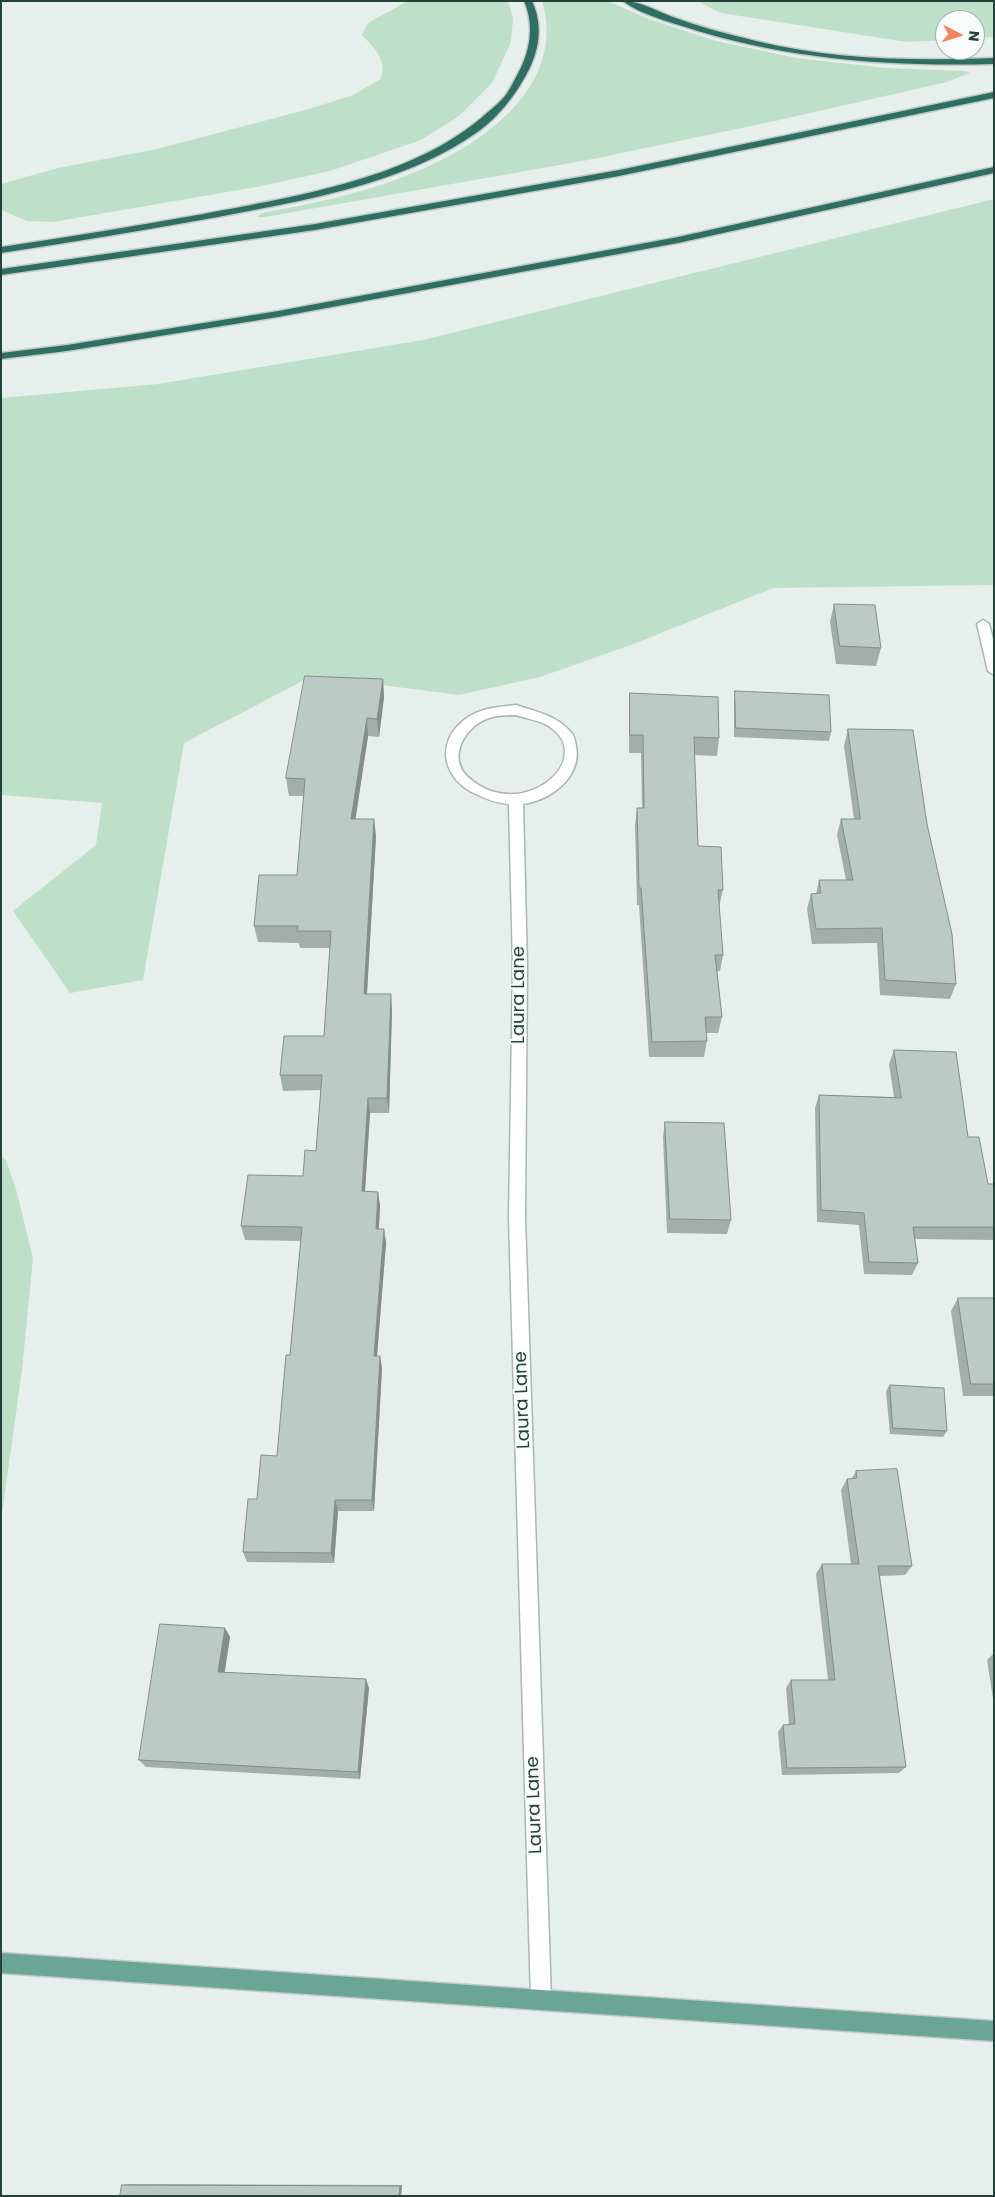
<!DOCTYPE html>
<html>
<head>
<meta charset="utf-8">
<style>
	body { margin:0 }
	#map { position:relative; width:995px; height:2197px; overflow:hidden; background:#e6efeb; font-family:Poppins,sans-serif }
	canvas { display:block }
	.frame { position:absolute; inset:0; border:2px solid #24423a; pointer-events:none }
	.north { position:absolute; left:935px; top:10px; width:50px; height:50px; box-sizing:border-box; background:#f7fbf9; border:1px solid #a3b1ad; border-radius:50%; rotate:95deg; font-size:14px; font-weight:700; line-height:20px; text-align:center; color:#24423a }
	.north::after { content:''; display:block; margin:auto; width:18px; height:22px; background:#f4845f; clip-path:polygon(50% 0,100% 100%,50% 72%,0 100%) }
</style>
</head>
<body>
<div id="map">
<canvas width="995" height="2197"></canvas>
<div class="frame"></div>
<div class="north">N</div>
</div>
<script>
const ctx = document.querySelector('canvas').getContext('2d');
ctx.lineJoin = 'round';
function fill(path, color) {
  ctx.fillStyle = color;
  ctx.fill(path, 'evenodd');
}
function stroke(path, color, width, dash) {
  ctx.strokeStyle = color;
  ctx.lineWidth = width;
  ctx.lineCap = dash ? 'butt' : 'round';
  ctx.setLineDash(dash || []);
  ctx.stroke(path);
}
function label(font, color, halo, rows, align = 'center') {
  ctx.font = font + ' Poppins,sans-serif';
  ctx.lineWidth = 4;
  ctx.setLineDash([]);
  ctx.textBaseline = 'middle';
  ctx.strokeStyle = halo;
  ctx.fillStyle = color;
  for (const [text, x, y, turn = 0] of rows) {
    ctx.save();
    ctx.translate(x, y);
    ctx.rotate((+turn || 0) * Math.PI / 180);
    ctx.textAlign = isNaN(turn) ? turn : align;
    if (halo) ctx.strokeText(text, 0, 0);
    ctx.fillText(text, 0, 0);
    ctx.restore();
  }
}
fill(new Path2D(`
	M408 1H508L513 18 511 42 492 83 459 116 421 140 330 171 262 186 53 222 27 221 1 210V184L58 168 157 149 305 110 351 96 381 79C387 59 375 49 362 35L368 23Z
	M542 1H607L649 19 716 41 797 58 886 68 966 71 970 73 947 82 775 121 588 160 265 217H257L262 213C311 204 361 194 408 175 478 148 568 88 542 1Z
	M697 1H994V37L975 38V20H945V40L907 42 721 13Z
	M994 199V585L773 588 631 645 540 677 459 695 312 676 184 743 143 980 70 993 13 911 96 845 102 803 1 795V398L158 384 423 340Z
	M1 1156 6 1160 16 1189 33 1258 22 1370 1 1521Z`), '#bfe0c8');
const street = new Path2D(`
	M983 620 989 624 994 643V675L988 671 977 624Z
	M516 705C537 712 559 716 573 735 575 738 575 742 576 746 582 777 551 800 523 804L527 966 525 1217 551 2000 548 2007 541 2010 534 2007 531 2000 509 1217 513 966 509 804C497 803 488 800 476 794 444 780 434 744 464 720 479 708 498 707 516 705ZM516 715C525 718 536 720 545 724 602 755 524 826 469 778 446 758 465 726 489 718 497 715 507 715 516 715Z`);
const primary = new Path2D(`
	M1 1953 994 2021V2041L1 1973Z`);
const highway = new Path2D(`
	M524 1H532C544 27 539 53 525 77 513 98 499 116 479 131 405 184 306 200 218 217 146 230 74 242 1 253V247C69 237 136 226 203 214 297 196 416 178 488 112 494 107 500 102 505 96 509 91 513 83 516 77 530 53 535 27 524 1Z
	M623 1C641 1 656 11 673 17 700 27 728 34 756 41 834 60 915 61 994 58V64C888 67 783 59 682 26 665 21 636 12 623 1Z
	M994 92V98L619 176 315 230 1 275V269L315 224 619 170Z
	M994 167V173L678 243 278 317 67 351 1 359V353L67 345 278 311 678 237Z`);
stroke(street, '#a8b8b2', 3);
stroke(primary, '#c2cac8', 3);
stroke(highway, '#c2cac8', 3);
fill(street, '#fff');
fill(primary, '#6aa596');
fill(highway, '#2f6f62');
fill(new Path2D(`
	M834 604 881 648 876 666 836 664 830 622Z
	M383 679 384 697 379 737 368 736 355 819 376 836 367 994 392 1010 389 1113H370L365 1191 378 1192 380 1206 379 1229H384L386 1243 377 1356 382 1368 374 1511H338L334 1563 247 1562 243 1552 257 1499 277 1456 290 1355 301 1241 245 1240 241 1226 303 1176 316 1151 321 1090 283 1091 280 1075 324 1036 330 948H300L299 943 258 942 254 926 297 875 304 796H289L286 778Z
	M735 691 831 732 829 741 734 737V701Z
	M630 693 719 738 717 756 694 755 698 846 723 890 719 907 723 955 720 971H717L722 1017 718 1033H706L707 1041 704 1057H649L639 905H637L635 825 637 808H642L641 753H629V711Z
	M848 729 927 824 956 984 950 999 880 995 877 943 812 944 807 909 811 894H816L819 880H846L837 835 841 819H854L844 746Z
	M894 1050 968 1137 988 1184H994V1240L915 1239 918 1263 912 1275 864 1274 859 1225 817 1222 815 1108 819 1095 894 1097 889 1064Z
	M665 1122 731 1220 727 1234 667 1233 663 1137Z
	M958 1298H994V1396H963L951 1311Z
	M890 1385 947 1431 943 1437 890 1434 886 1391Z
	M856 1471 912 1566 905 1575 880 1576 906 1767 899 1773 782 1775 778 1732 783 1725H789L786 1688 791 1680H828L816 1574 822 1564H851L841 1490 847 1479 852 1478Z
	M225 1628 230 1637 225 1672 369 1688 360 1779 146 1767 139 1760Z
	M994 1653V1705L987 1660Z
	M129 2184 402 2185 401 2196H120L122 2185Z`), '#a1aea9');
fill(new Path2D(`
	M383 679 384 697 379 737 377 719Z
	M367 718 368 736 353 836 351 819Z
	M374 819 376 836 366 1010 364 994Z
	M391 994 392 1010 389 1113 387 1098Z
	M368 1098 370 1113 364 1206 362 1191Z
	M378 1192 380 1206 378 1242 376 1229Z
	M384 1229 386 1243 376 1368 374 1356Z
	M380 1356 382 1368 374 1511 372 1500Z
	M335 1500 338 1511 334 1563 331 1553Z
	M225 1628 230 1637 223 1680 218 1672Z
	M366 1679 369 1688 360 1779 358 1772Z
	M402 2185 401 2196H399L400 2186Z`), '#838d89');
const building = new Path2D(`
	M834 604 875 605 881 648 840 646Z
	M305 676 383 679 377 719 367 718 351 819H374L364 994H391L387 1098H368L362 1191 378 1192 376 1229H384L374 1356H380L372 1500H335L331 1553 243 1552 248 1499H257L261 1455 277 1456 286 1355H290L302 1227 241 1226 248 1175 303 1176 305 1150 316 1151 322 1075H280L284 1036H324L331 931H297L298 926H254L259 875H297L305 779 286 778Z
	M735 691 829 695 831 732 736 728Z
	M630 693 718 697 719 738 694 737 698 846 721 847 723 890H718L723 955H715L722 1017H705L707 1041 652 1042 641 888H639L637 808H644L643 735H630Z
	M848 729 913 730 927 824 952 934 956 984 885 980 882 928 816 929 811 894 821 893 819 880H853L841 819H860Z
	M894 1050 956 1052 968 1137H979L988 1184H994V1227H913L918 1263 869 1262 864 1213 821 1210 819 1095 901 1098Z
	M665 1122 724 1123 731 1220 670 1219Z
	M958 1298H994V1384H971Z
	M890 1385 944 1388 947 1431 893 1428Z
	M897 1469 912 1566H878L906 1767 787 1768 783 1725 795 1724 791 1680H835L822 1564H859L847 1479 857 1478 856 1471Z
	M160 1624 225 1628 218 1672 366 1679 358 1772 139 1760Z
	M122 2185 400 2186 399 2196H120Z`);
fill(building, '#bbcac4');
stroke(building, '#838d89', 1);
label('18px', '#24423a', '#f7fbf9', [
	["Laura Lane",519,995,-90],
	["Laura Lane",523,1400,-92],
	["Laura Lane",535,1805,-92]
]);
</script>
</body>
</html>
